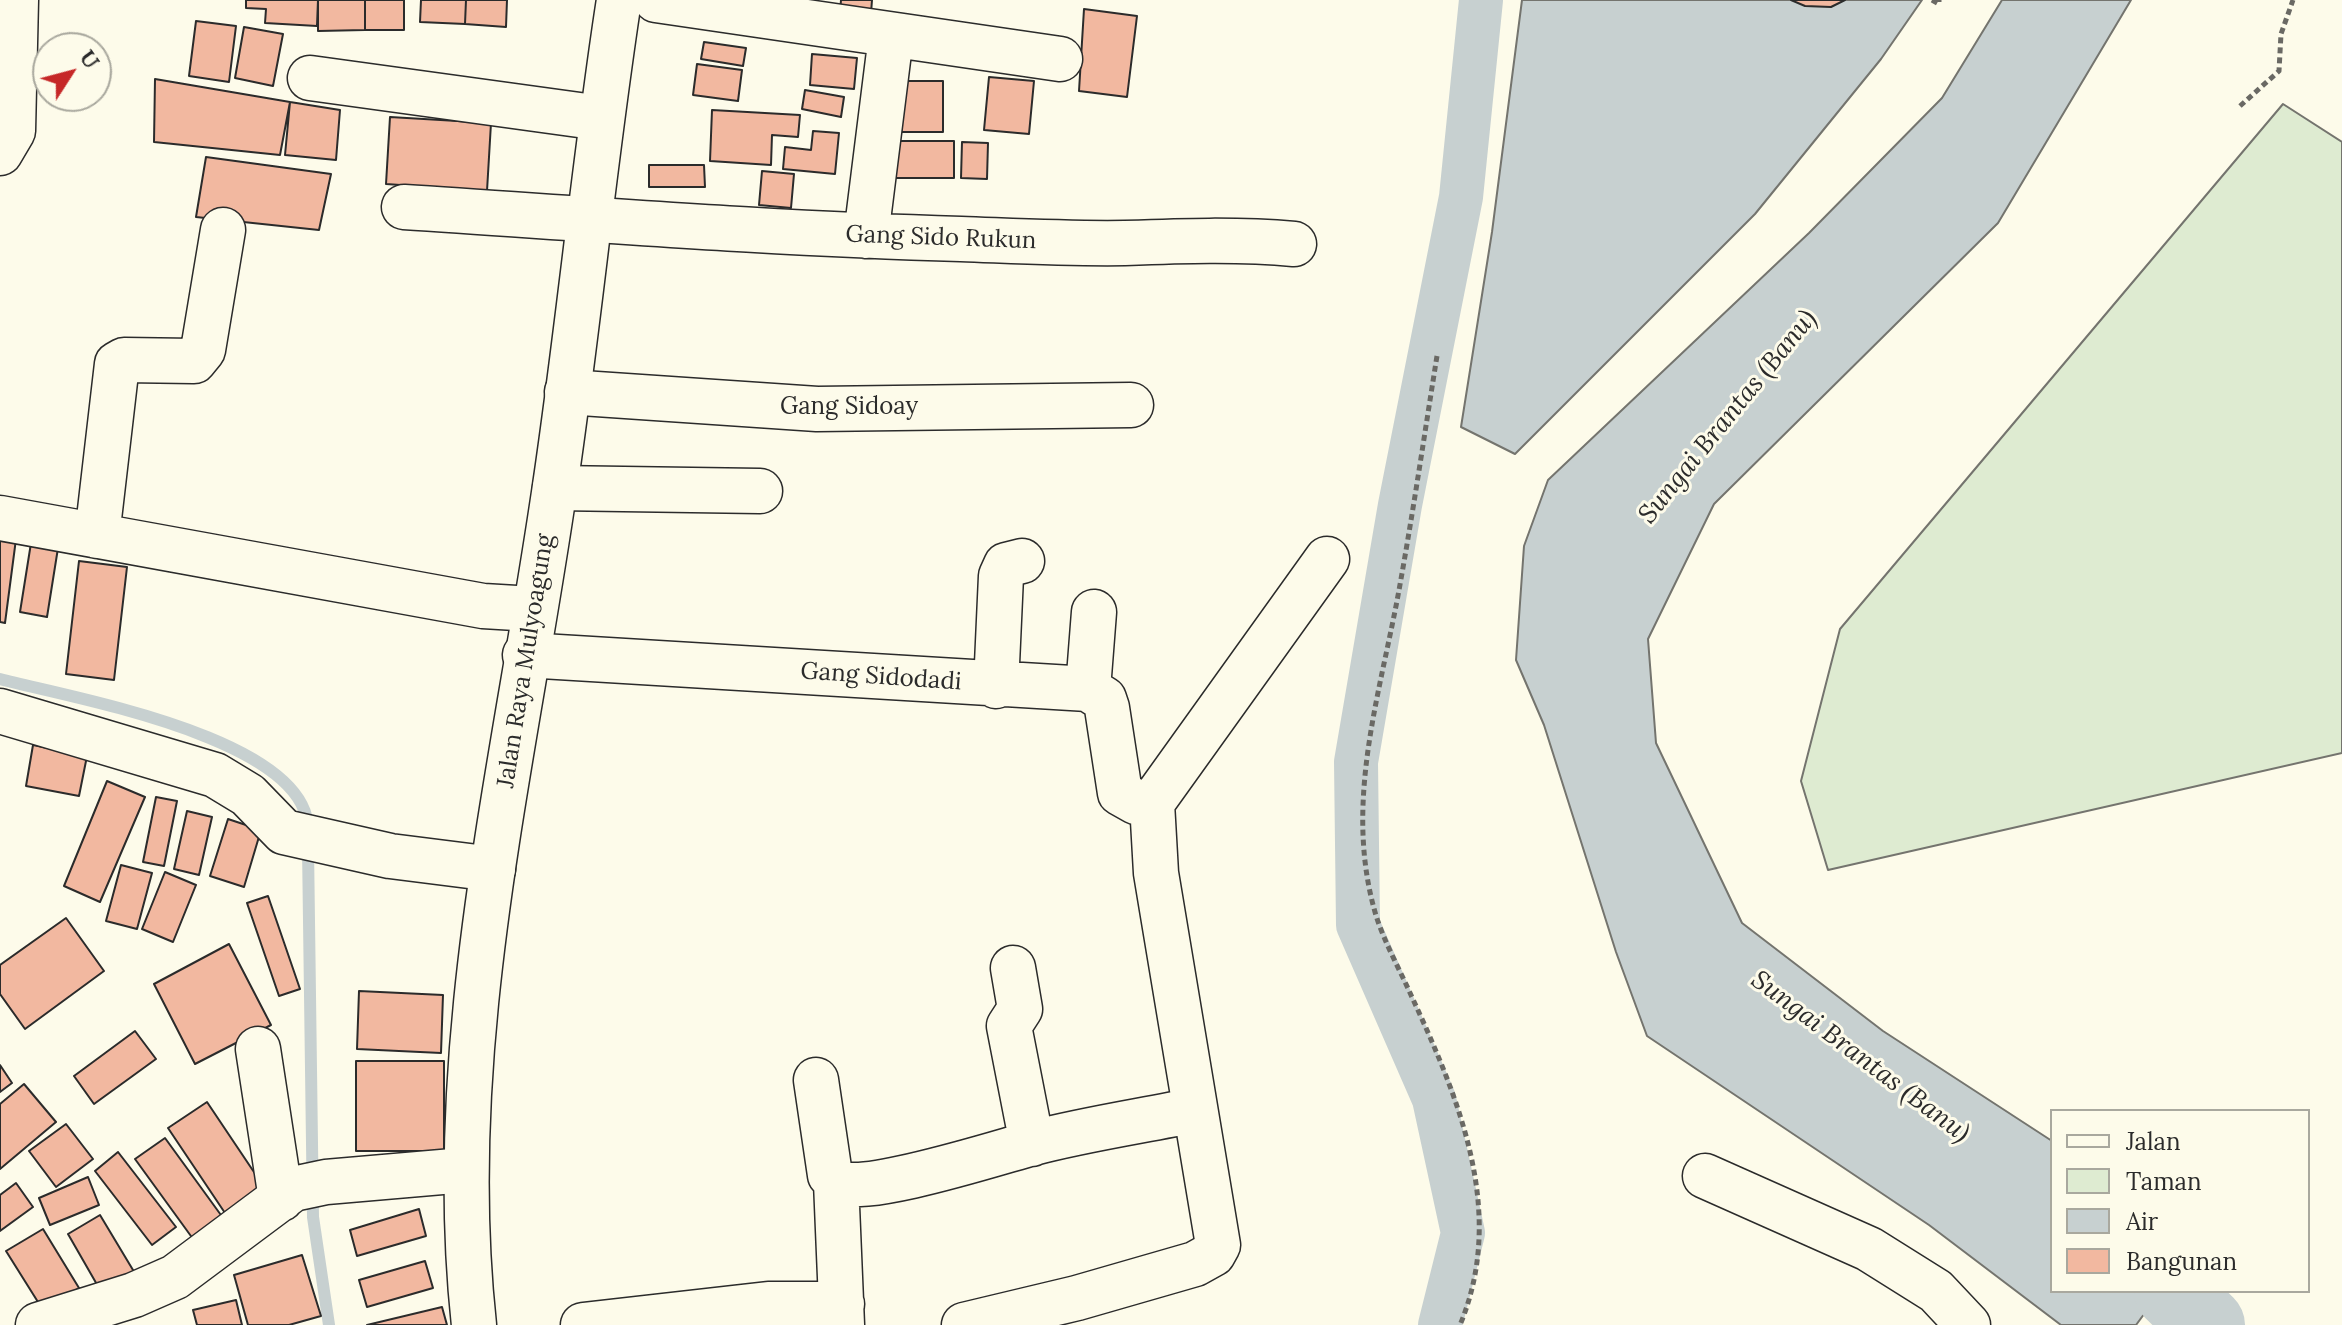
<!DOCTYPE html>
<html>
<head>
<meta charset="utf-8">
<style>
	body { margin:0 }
	#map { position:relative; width:2342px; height:1325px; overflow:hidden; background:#fdfbea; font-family:Lora,serif }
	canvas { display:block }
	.legend { position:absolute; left:2050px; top:1109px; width:260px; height:184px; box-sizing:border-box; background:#fdfbea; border:2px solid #a9a89e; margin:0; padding:10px 14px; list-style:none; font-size:24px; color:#2b2b2b }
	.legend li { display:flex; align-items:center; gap:16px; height:40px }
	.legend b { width:40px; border:2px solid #a9a89e }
	.north { position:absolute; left:32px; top:32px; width:80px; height:80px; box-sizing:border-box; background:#fdfbea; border:2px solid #a9a89e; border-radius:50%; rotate:54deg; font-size:22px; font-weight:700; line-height:32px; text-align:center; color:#2b2b2b }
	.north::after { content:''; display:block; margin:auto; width:28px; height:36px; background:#c62828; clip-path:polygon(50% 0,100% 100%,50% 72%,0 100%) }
</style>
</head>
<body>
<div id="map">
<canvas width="2342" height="1325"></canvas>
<ul class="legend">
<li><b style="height:10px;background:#fdfbea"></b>Jalan</li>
<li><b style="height:22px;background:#deebd1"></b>Taman</li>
<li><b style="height:22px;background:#c7d0d0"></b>Air</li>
<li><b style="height:22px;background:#f2b8a0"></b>Bangunan</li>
</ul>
<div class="north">U</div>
</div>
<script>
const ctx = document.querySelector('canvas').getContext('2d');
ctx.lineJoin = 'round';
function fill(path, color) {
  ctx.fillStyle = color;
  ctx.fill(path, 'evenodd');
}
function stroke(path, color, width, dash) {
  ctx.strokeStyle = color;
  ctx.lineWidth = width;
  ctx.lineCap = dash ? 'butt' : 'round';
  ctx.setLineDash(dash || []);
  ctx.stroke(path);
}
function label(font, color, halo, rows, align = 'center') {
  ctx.font = font + ' Lora,serif';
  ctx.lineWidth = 6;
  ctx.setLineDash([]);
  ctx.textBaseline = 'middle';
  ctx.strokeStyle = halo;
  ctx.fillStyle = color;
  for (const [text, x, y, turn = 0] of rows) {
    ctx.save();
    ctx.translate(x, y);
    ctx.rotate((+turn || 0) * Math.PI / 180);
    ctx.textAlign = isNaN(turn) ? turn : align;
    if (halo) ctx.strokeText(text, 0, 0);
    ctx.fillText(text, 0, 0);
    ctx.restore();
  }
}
const green = new Path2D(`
	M2283 104 2342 142V753L1828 870 1801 781 1840 629Z`);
fill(green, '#deebd1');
stroke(green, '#74746e', 2);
const water = new Path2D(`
	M1522 0H1922L1881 59 1755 214 1515 454 1461 427 1492 232Z
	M2002 0H2131L1998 223 1714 504 1648 639 1656 743 1742 923 1883 1031 2052 1141V1291H2161L2136 1325H2061L1929 1225 1647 1036 1616 952 1544 725 1516 660 1524 546 1548 480 1809 233 1942 98Z`);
fill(water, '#c7d0d0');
stroke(water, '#74746e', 2);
stroke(new Path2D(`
	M0 679C72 698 307 738 308 829
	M308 847 313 1217 329 1325`), '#c7d0d0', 12);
stroke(new Path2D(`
	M1440 1325 1463 1233 1434 1099 1358 925 1356 762 1400 505 1461 197 1481 0`), '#c7d0d0', 44);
stroke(new Path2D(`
	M2172 1291 2207 1325`), '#c7d0d0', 76);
const building = new Path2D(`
	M246 0H318L317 26 265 23 266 9 246 8Z
	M318 0H365V30L318 31Z
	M365 0H404V30H365Z
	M421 0H466L465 24 420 22Z
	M466 0H507L506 27 465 24Z
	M841 0H872L870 27 839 24Z
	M1791 0H1845L1831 7 1805 6Z
	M1084 9 1137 16 1127 97 1079 91Z
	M196 21 236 26 229 82 189 76Z
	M244 27 283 34 273 86 235 78Z
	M704 42 746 48 743 66 701 59Z
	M812 54 857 58 854 89 810 85Z
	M697 64 742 70 738 101 693 95Z
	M989 77 1034 81 1029 134 984 130Z
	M155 79 290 102 280 155 154 142Z
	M896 81H943V132H897Z
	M805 90 844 97 841 117 802 109Z
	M290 102 340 110 336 160 285 155Z
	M712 110 800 115 798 137 772 135 771 165 710 161Z
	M390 117 491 123 487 191 386 184Z
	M813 131 839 133 835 174 783 169 785 147 811 150Z
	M884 141H954V178H884Z
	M962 142 988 143 987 179 961 178Z
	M206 157 331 174 319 230 196 217Z
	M649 165H704L705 187H649Z
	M762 171 794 174 791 208 759 205Z
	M0 537 16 539 5 623 0 622Z
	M31 543 58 548 47 617 20 612Z
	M79 561 127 567 114 680 66 674Z
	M33 745 87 756 79 796 26 786Z
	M107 781 145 797 100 902 64 886Z
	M156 797 177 801 164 866 143 862Z
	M187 811 212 817 199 875 174 869Z
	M228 819 261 830 244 887 210 876Z
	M121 865 152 873 137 929 106 921Z
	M165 872 196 885 173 942 142 929Z
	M268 896 300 989 279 996 247 903Z
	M66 918 104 971 25 1029 0 994V965Z
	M229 944 271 1025 195 1064 154 984Z
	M359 991 443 995 441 1053 357 1049Z
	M135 1031 156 1059 94 1104 74 1076Z
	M356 1061H444V1151H356Z
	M0 1065 12 1083 0 1092Z
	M24 1084 56 1122 0 1169V1104Z
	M207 1102 266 1190 227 1216 168 1128Z
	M66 1124 93 1159 56 1187 29 1151Z
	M165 1138 226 1222 196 1243 135 1159Z
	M118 1152 176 1227 152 1245 95 1171Z
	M88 1177 99 1205 50 1225 39 1198Z
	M16 1183 33 1207 0 1231V1195Z
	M419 1209 426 1236 357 1256 350 1230Z
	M100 1215 136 1275 103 1295 68 1234Z
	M43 1229 79 1288 43 1310 6 1251Z
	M302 1255 321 1316 289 1325H248L234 1275Z
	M425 1261 433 1288 367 1307 359 1280Z
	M236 1300 242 1325H197L193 1310Z
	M442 1307 447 1325H367Z`);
fill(building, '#f2b8a0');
stroke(building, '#2b2b2b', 2);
const minor = new Path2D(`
	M656 0 1060 59
	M310 78 601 118
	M0 153 13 131 16 0
	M404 207C590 219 775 234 961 239 1016 241 1070 244 1125 243 1181 241 1238 239 1294 244
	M866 236 891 36
	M567 392 817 409 1131 405
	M555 488 760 491
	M0 518 483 606 533 609
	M97 536 117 364 124 360 194 361 203 350 223 230
	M525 655 1088 689 1104 699 1107 708 1120 793 1136 802 1152 803
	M996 686 1001 576 1006 565 1022 561
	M1088 689 1094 612
	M0 711 215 775 248 795 284 832 390 856 493 869
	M1013 968 1020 1009 1009 1026 1032 1144
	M258 1049 281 1199
	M816 1080 830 1175 836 1182 842 1325
	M1705 1176 1869 1249 1936 1291 1968 1325
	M836 1182C867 1195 996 1153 1033 1143 1086 1129 1142 1121 1195 1110
	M38 1325 134 1295 175 1277 293 1189 326 1182 465 1170
	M583 1325 768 1304H842
	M964 1325 1077 1298 1195 1264 1213 1254 1218 1245 1156 873 1152 803 1327 559`);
const major = new Path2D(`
	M474 1325C443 1043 515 763 555 486 579 324 594 162 619 0`);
stroke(minor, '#2b2b2b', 47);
stroke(major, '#2b2b2b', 47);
stroke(new Path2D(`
	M1932 0 1939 4V0
	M2240 106 2279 71 2281 34 2293 0
	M1437 356C1424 437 1412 520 1397 601 1377 704 1345 807 1375 912 1383 940 1399 968 1411 995 1459 1099 1507 1212 1460 1325`), '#6a6964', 5, [6, 4]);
stroke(minor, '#fdfbea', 44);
stroke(major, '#fdfbea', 44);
label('24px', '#2b2b2b', '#fdfbea', [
	["Gang Sido Rukun",941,238,2],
	["Gang Sidoay",849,407],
	["Jalan Raya Mulyoagung",526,661,-81],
	["Gang Sidodadi",881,677,4]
]);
label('italic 26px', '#2b2b2b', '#fdfbea', [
	["Sungai Brantas (Banu)",1728,417,-51],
	["Sungai Brantas (Banu)",1860,1057,37]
]);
</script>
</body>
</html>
